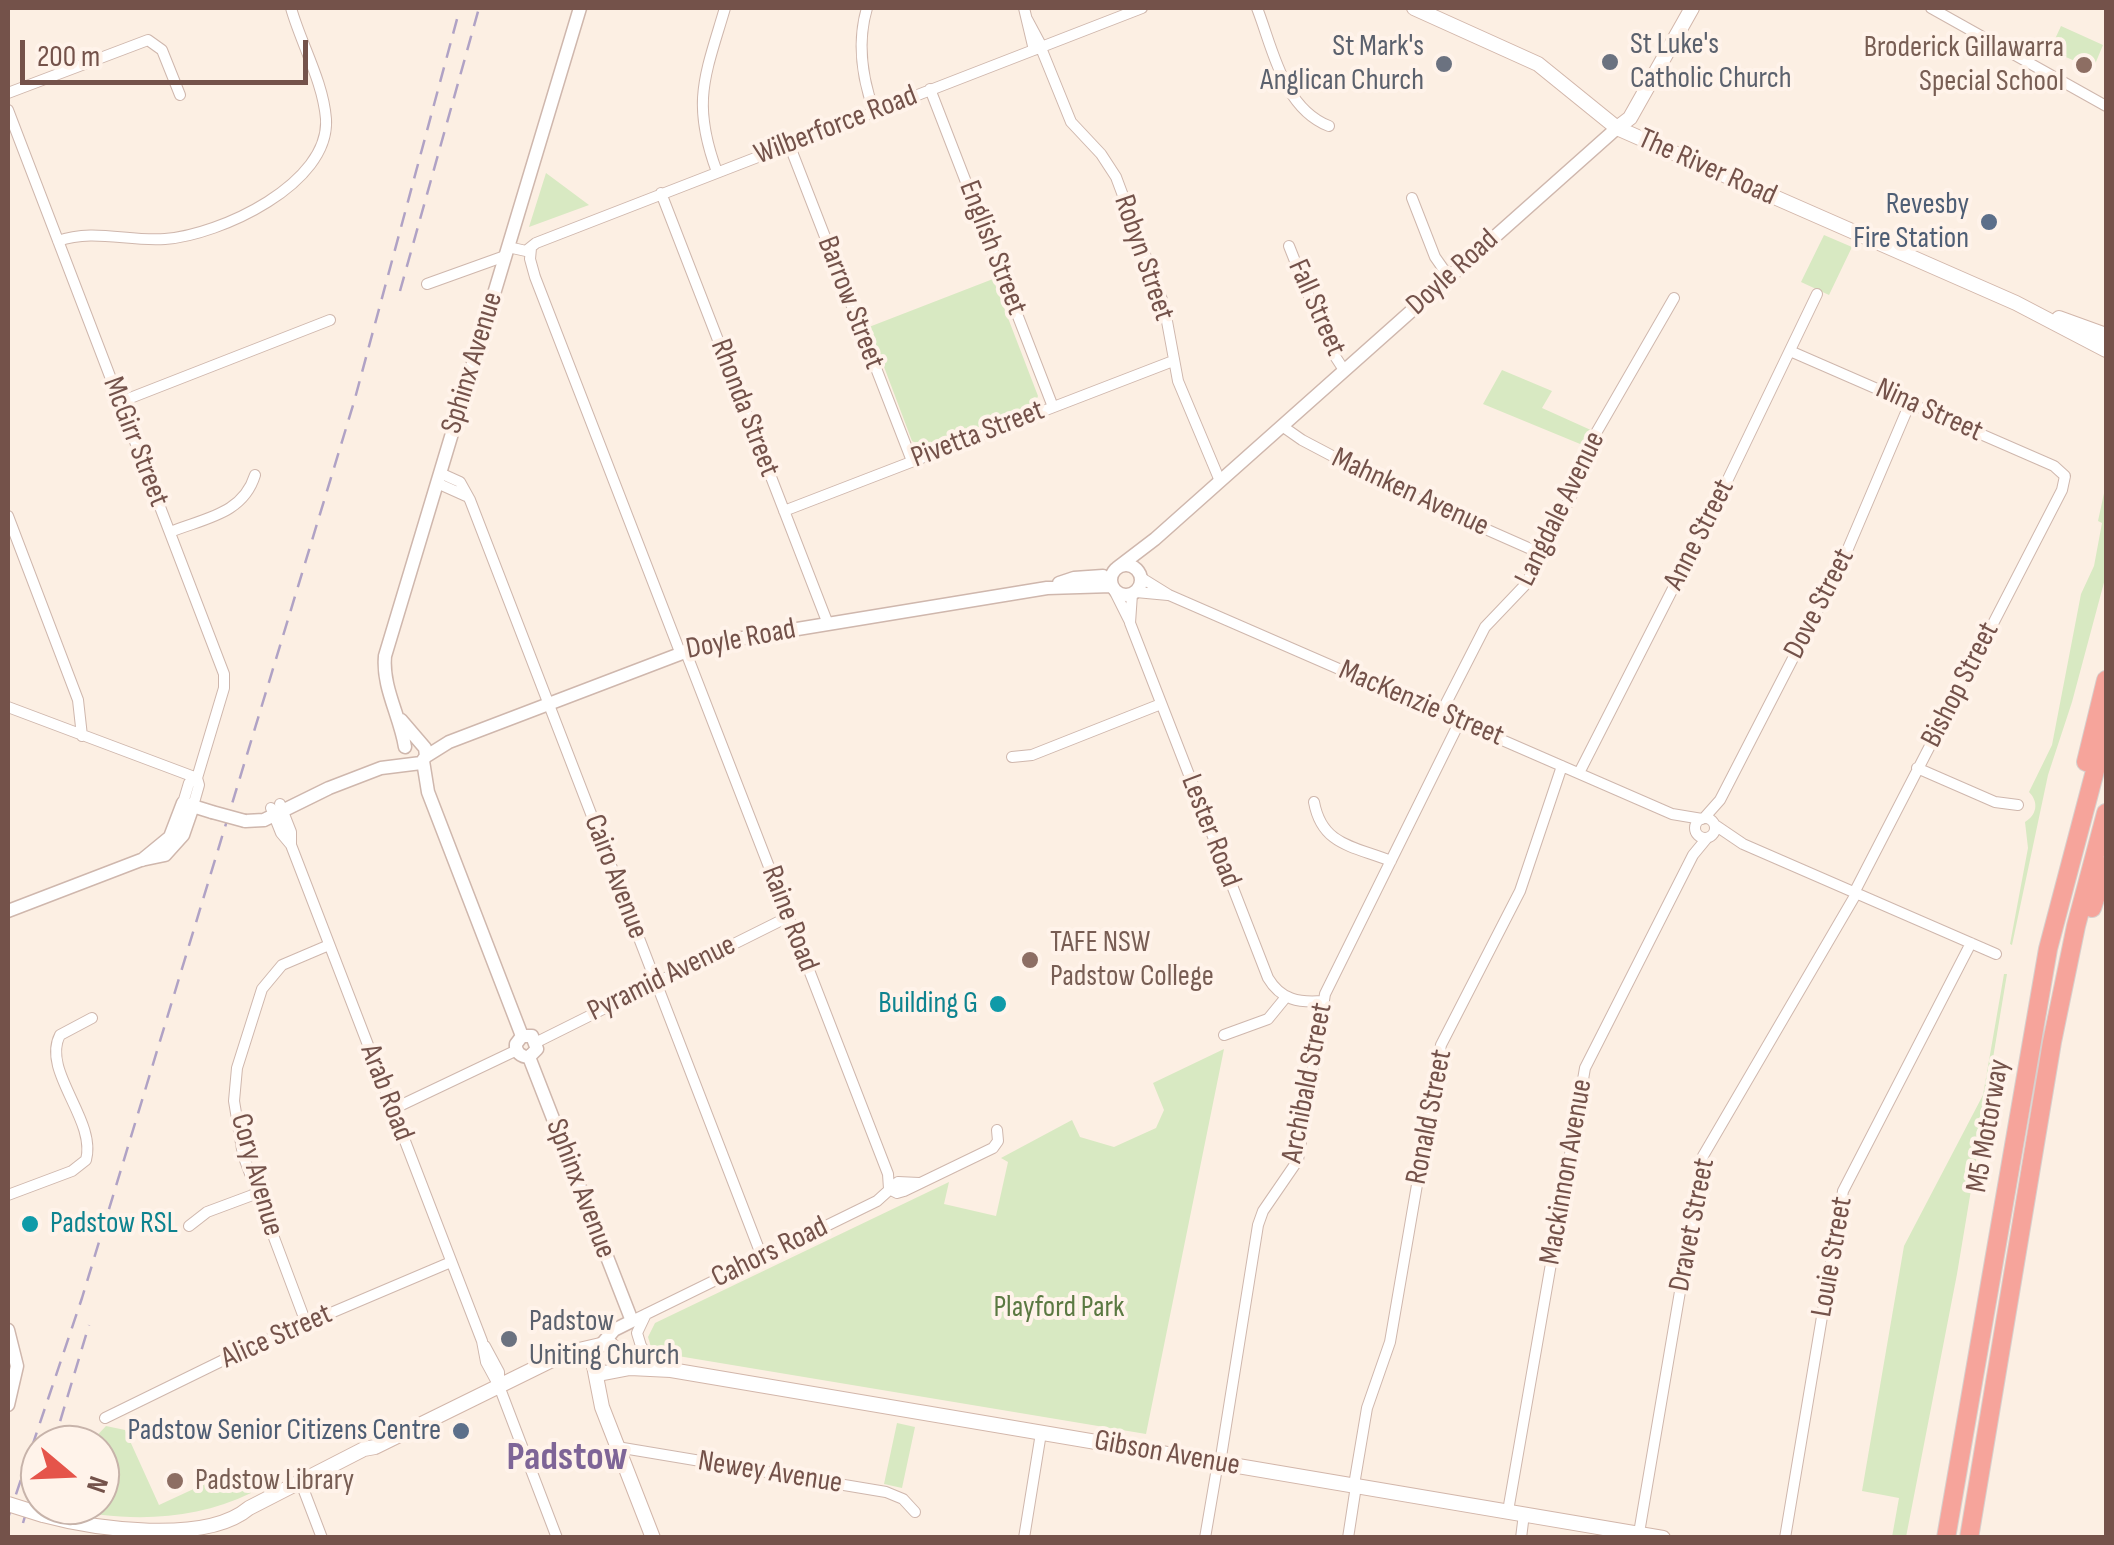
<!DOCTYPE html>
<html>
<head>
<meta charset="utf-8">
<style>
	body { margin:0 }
	#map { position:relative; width:2114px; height:1545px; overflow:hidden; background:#fcefe3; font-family:"Sofia Sans Condensed",sans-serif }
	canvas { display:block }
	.frame { position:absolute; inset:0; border:10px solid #74524a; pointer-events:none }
	.north { position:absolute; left:20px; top:1425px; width:100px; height:100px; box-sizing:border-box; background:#fff3ea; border:2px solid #c7b3aa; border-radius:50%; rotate:109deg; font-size:28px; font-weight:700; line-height:40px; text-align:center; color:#74524a }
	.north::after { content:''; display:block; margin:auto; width:35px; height:45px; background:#e5544a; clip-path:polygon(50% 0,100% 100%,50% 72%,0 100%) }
	.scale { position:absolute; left:20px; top:40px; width:288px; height:45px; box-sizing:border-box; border:5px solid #74524a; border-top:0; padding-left:12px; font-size:30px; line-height:35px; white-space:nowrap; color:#74524a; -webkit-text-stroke:8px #fff3ea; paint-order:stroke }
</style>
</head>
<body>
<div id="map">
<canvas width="2114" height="1545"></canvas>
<div class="frame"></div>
<div class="north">N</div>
<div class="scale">200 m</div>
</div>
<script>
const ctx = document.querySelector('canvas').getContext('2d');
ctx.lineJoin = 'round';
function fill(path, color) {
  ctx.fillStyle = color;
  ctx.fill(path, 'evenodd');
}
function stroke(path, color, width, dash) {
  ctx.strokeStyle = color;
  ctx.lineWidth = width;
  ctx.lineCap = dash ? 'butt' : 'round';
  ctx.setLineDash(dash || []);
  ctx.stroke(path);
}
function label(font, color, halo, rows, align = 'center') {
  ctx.font = font + ' "Sofia Sans Condensed",sans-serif';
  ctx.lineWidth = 8;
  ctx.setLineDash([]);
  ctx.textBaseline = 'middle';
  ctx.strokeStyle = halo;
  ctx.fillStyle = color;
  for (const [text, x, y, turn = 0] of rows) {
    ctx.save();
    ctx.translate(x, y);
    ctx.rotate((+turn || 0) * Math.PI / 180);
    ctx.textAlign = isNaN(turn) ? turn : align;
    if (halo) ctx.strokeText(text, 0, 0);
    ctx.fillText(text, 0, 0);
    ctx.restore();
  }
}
fill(new Path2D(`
	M2061 26 2103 45 2093 69 2050 50Z
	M546 173 589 205 529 227Z
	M1824 235 1852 247 1829 295 1801 282Z
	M993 279 1038 396 1034 406 925 448 912 441 869 327Z
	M1502 370 1552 391 1542 408 1593 431 1585 446 1483 404Z
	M2106 484V575L2072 702 2048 775 2012 945 2010 944 2028 848 2025 822C2037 815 2039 802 2029 792L2052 745 2081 594 2094 566 2102 523 2098 521Z
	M2004 974H2007L1957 1274 1906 1537H1892L1899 1498 1862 1491 1904 1246 1983 1095Z
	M1224 1049 1146 1434 660 1353 651 1347 648 1337 655 1323 949 1182 944 1204 996 1216 1008 1162 1001 1158 1072 1120 1080 1137 1114 1147 1156 1128 1164 1110 1153 1083Z
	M897 1423 915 1427 902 1488 884 1484Z
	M106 1426 125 1430 159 1505 213 1480 219 1491 244 1479 251 1493C191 1522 125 1522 61 1508V1505H100V1445H88Z`), '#d8e9c2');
const minor = new Path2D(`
	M867 8C857 42 862 78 874 111
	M1024 8 1034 50
	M1257 8C1273 49 1283 108 1329 126
	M1931 8 2106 106
	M1027 19 1042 47
	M1041 48 1071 122 1101 154 1116 177 1164 305 1178 381 1220 481
	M930 89 1053 407
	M8 93 148 40 162 50 180 95
	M8 110 224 674V688L197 778 199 785 193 806
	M789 144 912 461
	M717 172C691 102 705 76 725 8
	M661 193 828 624
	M1412 198 1435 257 1449 277
	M58 241C93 228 129 242 165 239 220 235 330 184 326 119 323 81 301 44 291 8
	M1289 246 1329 347 1344 370
	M508 247 526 251 536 243 1142 8
	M531 248 530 259 535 277 680 652
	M427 284 505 256
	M1790 351 2054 466 2065 476 2062 490 1854 893
	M120 402 330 320
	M1282 426 1302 440 1395 489 1542 554
	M440 473 460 482 470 500 762 1257
	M437 483 466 496
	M784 511 1173 361
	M8 516 78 700 82 736
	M170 532C205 518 243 514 255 475
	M1140 577 1169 595 1672 814 1702 819
	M1114 590 1130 622
	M1136 592 1168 595
	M1132 594 1130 623 1268 978C1281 1000 1299 1003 1323 1001
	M685 650 888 1174 889 1189
	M8 707 197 778
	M1441 713 1485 627 1526 584 1574 491 1592 440 1674 298
	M1012 757 1032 755 1161 704
	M1917 768 1995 802 2018 805
	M1579 773 1716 504 1817 294
	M1314 802C1322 846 1354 846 1391 861
	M183 803 189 783 197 778
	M280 804 291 832V844
	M271 808 281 833 291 845 482 1341 486 1362 499 1386 557 1538
	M1695 828a10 10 0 1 1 20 0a10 10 0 1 1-20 0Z
	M1704 818 1720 800 1841 565 1910 403
	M1715 825 1743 844 1996 954
	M1224 1035 1268 1019 1286 997
	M537 1042 788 917
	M393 1109 517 1050
	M889 1189 897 1193 904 1191 993 1148 998 1141 997 1130
	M8 1195 72 1171 86 1160C97 1120 41 1071 60 1035L92 1018
	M189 1226 207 1212 258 1193
	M646 1314 637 1333 641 1346 653 1363
	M632 1321 877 1201 898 1182 919 1183
	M306 1323 243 1155 234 1101 237 1068 262 989 282 965 329 945
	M485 1346 499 1372V1385
	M105 1418 246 1349 451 1262
	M617 1447 886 1492 903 1499 915 1512
	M1220 1463 1258 1225 1263 1211 1298 1160 1325 994 1460 721
	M301 1483 322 1538
	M1354 1485 1367 1408 1390 1342 1441 1045 1520 891 1562 766
	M1508 1511 1585 1068 1693 855 1707 838
	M1639 1533 1703 1156 1856 894
	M1024 1538 1041 1433
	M1205 1538 1218 1462
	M1348 1538 1356 1486
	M1521 1538 1524 1514
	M1785 1538 1843 1191 1971 943`);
const tertiary = new Path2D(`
	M1111 580a15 15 0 1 1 30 0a15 15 0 1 1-30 0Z
	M1117 568 1155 539 1617 128
	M1059 583 1074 578 1103 576
	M405 747C400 716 382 687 385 656L580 8
	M425 757 449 742 706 644 1047 588 1112 586
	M423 761 428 792 522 1036
	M245 821 264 820 329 788 381 768 421 763 426 756 425 748 401 720
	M142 860 170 837 183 803 212 812
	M8 911 141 860 165 855 183 835 193 806
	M522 1036H532L537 1049 529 1057
	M522 1036 516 1044C515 1052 521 1057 529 1057
	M529 1057 632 1321
	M8 1330 17 1366 8 1405
	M602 1344 614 1330 632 1321`);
const secondary = new Path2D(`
	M1414 8 1538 64 1617 128 2016 303 2106 350
	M1617 128 1630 118 1692 8
	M2059 318 2106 335
	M597 1347 592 1361 597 1370 604 1373 630 1368 671 1370 1663 1538
	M594 1366 602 1407 653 1538
	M43 1515C95 1529 205 1545 249 1508L364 1449 375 1447 552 1360 579 1350 609 1343 620 1353V1363L616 1369`);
const motorway = new Path2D(`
	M2086 762 2106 680
	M2092 908 2106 866
	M1946 1538 2048 949 2106 729
	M1969 1538 2052 1042 2076 926 2106 813`);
stroke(minor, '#cfb7ad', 12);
stroke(tertiary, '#cfb7ad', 15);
stroke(secondary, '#d2b6aa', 16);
stroke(motorway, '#d8cfcc', 20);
stroke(minor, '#fff', 10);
stroke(tertiary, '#fff', 12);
stroke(secondary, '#fff', 14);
stroke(motorway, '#f6a49b', 18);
stroke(new Path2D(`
	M400 291 479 8
	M53 1445 89 1325
	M8 1518 82 1298 354 402 460 8
	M23 1523 40 1466`), '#b0a2c5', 2.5, [15, 10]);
const tertiaryBridge = new Path2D(`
	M212 812 245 821`);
const secondaryBridge = new Path2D(`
	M8 1504 43 1515`);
stroke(tertiaryBridge, '#cfb7ad', 15, []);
stroke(secondaryBridge, '#d2b6aa', 16, []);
stroke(tertiaryBridge, '#fff', 12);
stroke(secondaryBridge, '#fff', 14);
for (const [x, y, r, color] of [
	[1610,62,10,"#6b7280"],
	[1444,64,10,"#6b7280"],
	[2084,65,10,"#8d6e63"],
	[1989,222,10,"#5c6f8a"],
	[1030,960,10,"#8d6e63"],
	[998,1004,10,"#0f9aa8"],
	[30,1224,10,"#0f9aa8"],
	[509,1339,10,"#6b7280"],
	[461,1431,10,"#5c6f8a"],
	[175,1481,10,"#8d6e63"]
]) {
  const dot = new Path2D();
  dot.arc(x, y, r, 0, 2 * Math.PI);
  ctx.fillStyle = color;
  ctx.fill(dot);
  stroke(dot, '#fff3ea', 4);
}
label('30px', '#5b616d', '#fff3ea', [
	["St Luke's",1630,45],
	["Catholic Church",1630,79],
	["St Mark's",1424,47,"right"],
	["Anglican Church",1424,81,"right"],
	["Padstow",529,1322],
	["Uniting Church",529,1356]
], 'left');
label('30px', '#785e54', '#fff3ea', [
	["Broderick Gillawarra",2064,48,"right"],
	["Special School",2064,82,"right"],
	["TAFE NSW",1050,943],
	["Padstow College",1050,977],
	["Padstow Library",195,1481]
], 'left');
label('30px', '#74524a', '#fff3ea', [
	["Wilberforce Road",836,126,-21],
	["The River Road",1707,168,24],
	["English Street",992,248,69],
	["Robyn Street",1143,258,71],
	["Doyle Road",1453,273,-42],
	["Barrow Street",850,303,69],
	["Fall Street",1316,308,66],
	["Sphinx Avenue",473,363,-73],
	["Rhonda Street",744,408,69],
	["Nina Street",1929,411,24],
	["Pivetta Street",978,435,-21],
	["McGirr Street",135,442,69],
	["Mahnken Avenue",1410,493,25],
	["Langdale Avenue",1561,509,-64],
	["Anne Street",1700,535,-63],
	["Dove Street",1820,604,-63],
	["Doyle Road",741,640,-11],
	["Bishop Street",1961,685,-63],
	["MacKenzie Street",1421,704,23],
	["Lester Road",1210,831,69],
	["Cairo Avenue",615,877,69],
	["Raine Road",789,919,69],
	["Pyramid Avenue",662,979,-26],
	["Archibald Street",1308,1083,-79],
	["Arab Road",386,1093,69],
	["Ronald Street",1430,1117,-79],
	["M5 Motorway",1989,1126,-80],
	["Mackinnon Avenue",1567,1172,-80],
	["Cory Avenue",256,1175,74],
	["Sphinx Avenue",580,1189,69],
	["Dravet Street",1693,1225,-79],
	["Cahors Road",770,1253,-26],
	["Louie Street",1833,1257,-80],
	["Alice Street",277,1337,-24],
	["Gibson Avenue",1167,1454,10],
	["Newey Avenue",770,1473,9]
]);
label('30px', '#4e5e75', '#fff3ea', [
	["Revesby",1969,205],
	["Fire Station",1969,239],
	["Padstow Senior Citizens Centre",441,1431]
], 'right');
label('30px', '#0d838f', '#fff3ea', [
	["Building G",978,1004],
	["Padstow RSL",50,1224,"left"]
], 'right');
label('30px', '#5b7942', '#fff3ea', [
	["Playford Park",1059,1308]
]);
label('bold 40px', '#7e6597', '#fff3ea', [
	["Padstow",567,1459]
]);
</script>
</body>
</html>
